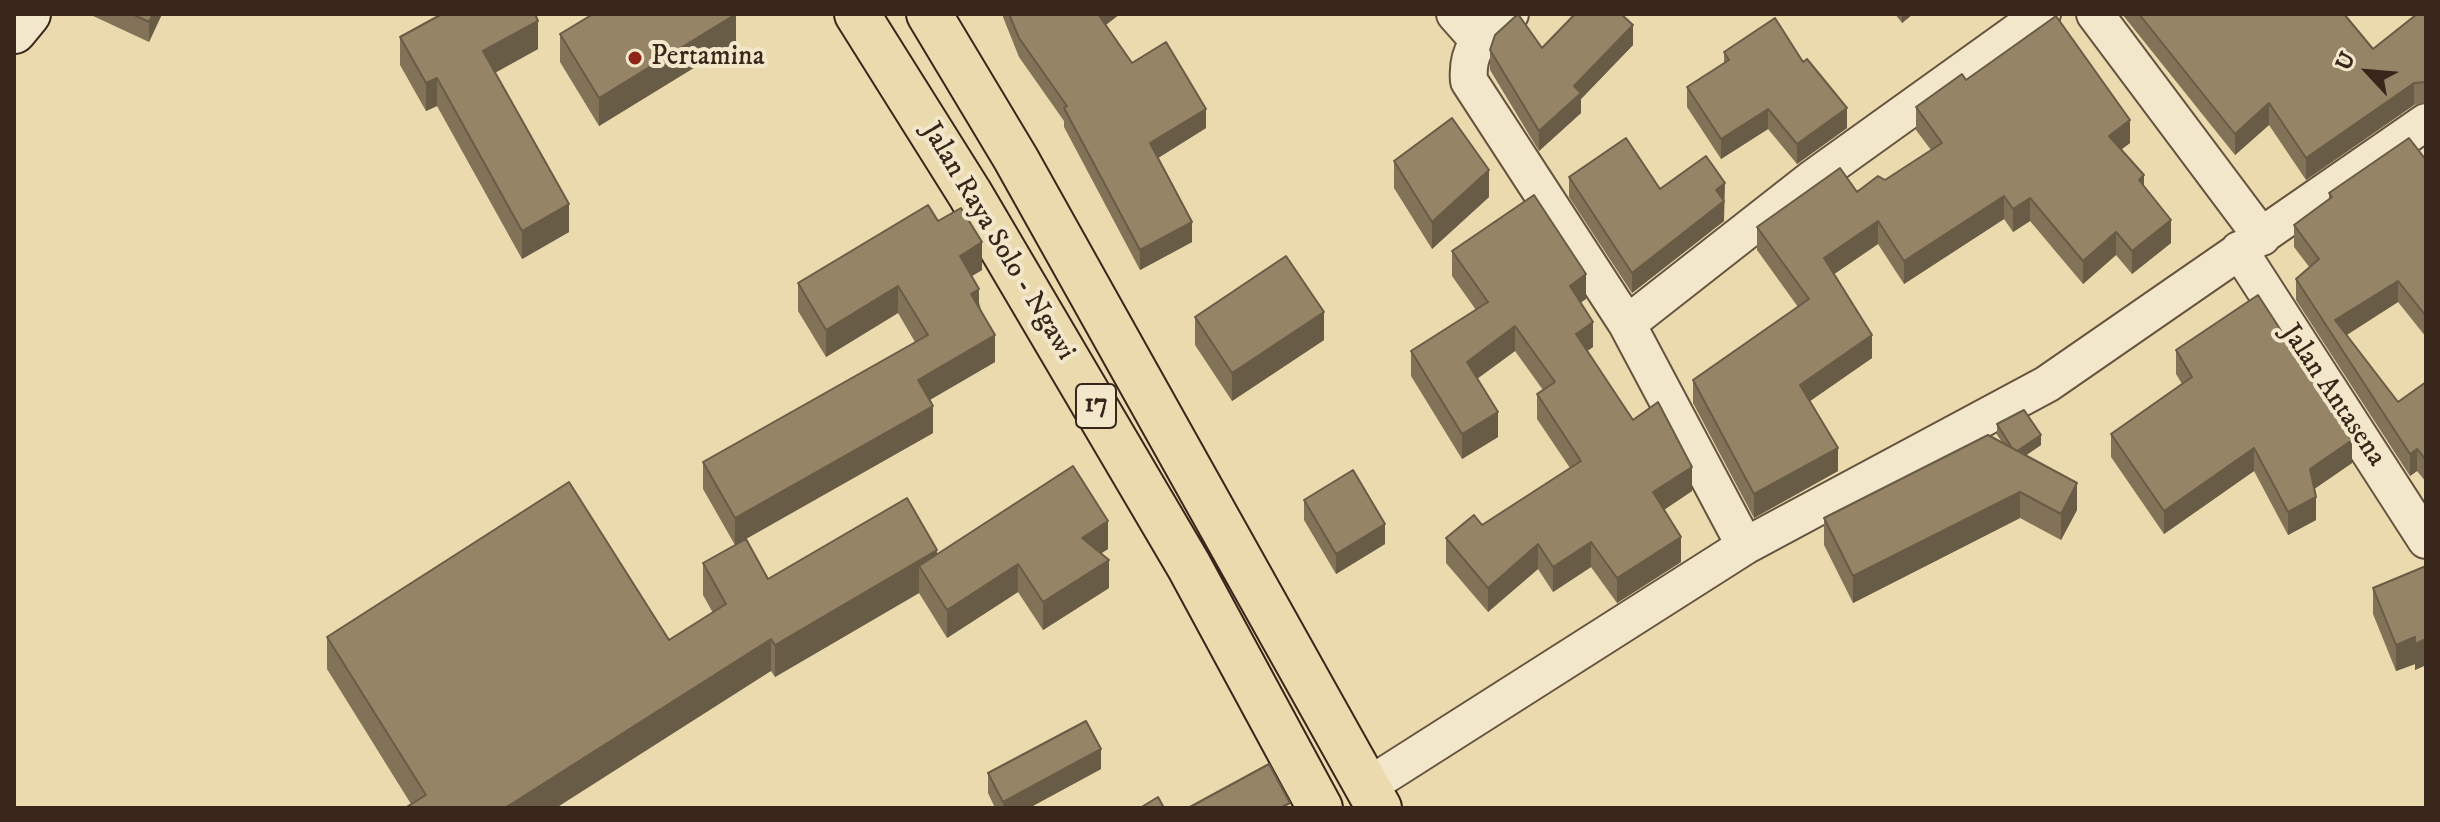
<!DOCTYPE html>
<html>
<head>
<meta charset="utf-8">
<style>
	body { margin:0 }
	#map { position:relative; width:2440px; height:822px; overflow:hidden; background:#ebdaad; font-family:"IM FELL DW Pica",serif }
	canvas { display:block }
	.frame { position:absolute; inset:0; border:16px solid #39261a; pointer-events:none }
	.north { position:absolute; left:2328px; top:32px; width:80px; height:80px; -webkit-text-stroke:6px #f2e7ca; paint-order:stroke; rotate:296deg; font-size:22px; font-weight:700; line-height:32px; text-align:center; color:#39261a }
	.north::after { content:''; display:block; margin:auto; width:28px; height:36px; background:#39261a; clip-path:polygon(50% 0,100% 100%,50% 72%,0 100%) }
</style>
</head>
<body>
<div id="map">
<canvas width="2440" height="822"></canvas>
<div class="frame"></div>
<div class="north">U</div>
</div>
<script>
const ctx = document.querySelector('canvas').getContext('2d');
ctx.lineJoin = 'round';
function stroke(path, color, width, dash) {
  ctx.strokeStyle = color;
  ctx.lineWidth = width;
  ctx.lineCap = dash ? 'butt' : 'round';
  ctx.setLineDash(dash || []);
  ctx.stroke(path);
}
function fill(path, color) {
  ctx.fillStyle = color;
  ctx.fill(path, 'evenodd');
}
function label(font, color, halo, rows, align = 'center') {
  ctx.font = font + ' "IM FELL DW Pica",serif';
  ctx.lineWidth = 8;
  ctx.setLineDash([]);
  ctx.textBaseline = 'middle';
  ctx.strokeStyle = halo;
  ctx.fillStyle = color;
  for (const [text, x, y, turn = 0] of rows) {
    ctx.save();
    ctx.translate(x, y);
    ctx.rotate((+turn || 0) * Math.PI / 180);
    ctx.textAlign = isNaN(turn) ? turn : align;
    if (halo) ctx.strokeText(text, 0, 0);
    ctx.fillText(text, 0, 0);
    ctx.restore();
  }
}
const street = new Path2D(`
	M1455 14 1479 41
	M1510 14C1484 36 1466 45 1469 81L1627 324 1745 546
	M2095 14 2262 237
	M2239 250 2426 540
	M1627 324 1812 179 2042 14
	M1368 786 1745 546 2047 384 2426 122`);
const secondary = new Path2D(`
	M14 31 28 14`);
const highway = new Path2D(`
	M857 14 970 194 1189 566 1320 808
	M929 14 1016 159 1379 808`);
stroke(street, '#66533f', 40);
stroke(secondary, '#39261a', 48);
stroke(highway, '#39261a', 48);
stroke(street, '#f2e7ca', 36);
stroke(secondary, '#f2e7ca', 44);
stroke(highway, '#ebdaad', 44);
fill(new Path2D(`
	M91 14H162L149 42 91 15Z
	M1003 14H1120L1106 25 1132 63 1206 128 1158 158 1192 242 1140 270 1064 127V121L1019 57 1003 17Z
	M1895 14H1913L1902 23Z
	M2122 14H2351L2346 17 2373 49 2426 14V103L2414 105 2306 180 2269 125 2235 155Z
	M560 34 736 42 599 126 560 62Z
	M400 37 538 49 495 73 569 232 522 259 437 106 426 111 400 65Z
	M1633 45 1581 99V113L1539 151 1490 70V50Z
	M1724 52 1847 128 1797 164 1768 129 1721 159 1687 107V87L1724 64Z
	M1966 80 2130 143 2121 149 2144 188 2171 243 2132 274 2116 255 2083 284 2030 221 2013 232 2004 219 1904 284 1878 244 1834 274 1872 358 1810 401 1838 471 1754 518 1693 403V380L1798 307 1757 250V227L1885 180 1931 150 1916 130V107Z
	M2426 160V337L2398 302 2347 335 2398 402 2426 382V482L2417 471 2410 476 2296 300V279L2310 268 2294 247V225L2329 200V193Z
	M1394 161 1489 197 1432 249 1394 188Z
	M1569 177 1660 189 1725 203 1724 204V221L1632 293 1569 197Z
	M938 221 982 270 972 276 995 362 929 400 933 433 746 539 768 579 937 554 1108 549 1101 553 1109 588 1043 630 1018 592 947 638 919 593 775 677 771 671 411 804 327 669V637L669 640 713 613 703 595V563L735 545 703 489V462L915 342 898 313 826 357 798 311V283Z
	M1452 251 1586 299 1581 302 1593 347 1587 351 1633 420 1692 491 1664 510 1681 562 1617 603 1591 567 1553 592 1538 569 1488 612 1446 563V538L1482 525 1570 468 1537 419V394L1543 390 1515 351 1477 379 1498 437 1462 459 1411 376V351L1476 310 1452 276Z
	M1195 317 1324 340 1232 401 1195 345Z
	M2176 350 2352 463 2314 489 2316 520 2288 535 2254 471 2164 534 2111 457V434L2182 384 2176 374Z
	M1997 424 2041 445 2026 455 2077 510 2061 540 2020 518 1853 603 1824 545V518L2002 442 1997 435Z
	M1304 500 1385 544 1336 574 1304 520Z
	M2426 566V665L2415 670V664L2396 671 2373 614V588Z
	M1101 769 1029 808H995L988 793V773Z`), '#817258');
fill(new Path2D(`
	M153 14H162L149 42V22Z
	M736 14V42L599 126V98Z
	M1097 14H1120L1097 31Z
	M1902 14H1913L1902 23Z
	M538 21V49L483 79V51Z
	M1633 25V45L1581 99V113L1539 151V131L1574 86Z
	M437 78V106L426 111V83Z
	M2414 83V105L2306 180V158Z
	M2269 103V125L2235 155V134Z
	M1847 108V128L1797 164V144Z
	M1206 109V128L1150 163V143Z
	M1768 109V129L1721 159V139Z
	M2130 120V143L2109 159V136Z
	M1489 170V197L1432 249V222Z
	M2144 175V198L2139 180Z
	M1725 183 1724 221 1632 293V273L1716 190Z
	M2004 196V219L1904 284V261Z
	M2030 198V221L2013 232V209Z
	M569 204V232L522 259V231Z
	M2171 220V243L2132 274V251Z
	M1878 221V244L1824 281V258Z
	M1192 222V242L1140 270V250Z
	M2116 232V255L2083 284V261Z
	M982 242V270L960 283V256Z
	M1586 274V299L1570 310V286Z
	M2398 281V302L2335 342V320Z
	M898 286V313L826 357V330Z
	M979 289V316L971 294Z
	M1324 312V340L1232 401V373Z
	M1593 322V347L1576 359V334Z
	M1515 326V351L1467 386V362Z
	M995 335V362L918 407V380Z
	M1872 335V358L1800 408V385Z
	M933 406V433L735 545V518Z
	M1498 412V437L1462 459V434Z
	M2041 435V445L2015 463V452Z
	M2352 440V463L2310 492V469Z
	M1838 448V471L1754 518V494Z
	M2254 448V471L2164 534V511Z
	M2417 449V471L2410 476V454Z
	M1692 467V491L1653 517V492Z
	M2077 483V510L2061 540V514Z
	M2020 492V518L1853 603V576Z
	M2316 497V520L2288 535V512Z
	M1108 521V549L1082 566V538Z
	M1385 524V544L1336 574V554Z
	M1681 537V562L1617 603V578Z
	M1591 542V567L1553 592V567Z
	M1538 544V569L1488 612V588Z
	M937 550V582L919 566V593L775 677V645Z
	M1109 560V588L1043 630V602Z
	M1018 564V592L947 638V610Z
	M2415 637 2426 639V665L2415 670V664L2396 671V645Z
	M771 639V671L556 808H505Z
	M1101 749V769L1029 808H1003V802Z`), '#695c47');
const building = new Path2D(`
	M132 14H153L149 22Z
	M442 14H535L538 21 483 51 569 204 522 231 437 78 426 83 400 37Z
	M593 14H736L599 98 560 34Z
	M1009 14H1098L1132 63 1166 42 1206 109 1150 143 1192 222 1140 250 1064 108 1067 106 1019 38Z
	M1518 14 1542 48 1575 14H1621L1633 25 1574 86 1581 93 1539 131 1490 50 1495 35Z
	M2139 14H2344L2373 49 2417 14H2426V82L2414 83 2306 158 2269 103 2235 134Z
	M2056 16 2130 120 2109 136 2144 175 2139 180 2171 220 2132 251 2116 232 2083 261 2030 198 2013 209 2004 196 1904 261 1878 221 1824 258 1872 335 1800 385 1838 448 1754 494 1693 380 1809 299 1757 227 1840 168 1857 192 1878 176 1885 180 1942 143 1916 107 1962 74 1966 80Z
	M1775 18 1803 62 1807 59 1847 108 1797 144 1768 109 1721 139 1687 87 1729 60 1724 52Z
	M1452 118 1489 170 1432 222 1394 161Z
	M1626 138 1660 189 1706 156 1725 183 1716 190 1724 201 1632 273 1569 177Z
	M2409 138 2426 160V316L2398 281 2335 320 2398 402 2426 382V460L2417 449 2410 454 2296 279 2319 259 2294 225 2332 197 2329 193Z
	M1534 195 1586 274 1570 286 1593 322 1576 334 1633 420 1658 402 1692 467 1653 492 1681 537 1617 578 1591 542 1553 567 1538 544 1488 588 1446 538 1474 515 1482 525 1581 461 1537 394 1555 382 1515 326 1467 362 1498 412 1462 434 1411 351 1488 302 1452 251Z
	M928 205 938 221 961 208 982 242 960 256 979 289 971 294 995 335 918 380 933 406 735 518 703 462 928 335 898 286 826 330 798 283Z
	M1286 256 1324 312 1232 373 1195 317Z
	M2258 295 2352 440 2310 469 2316 497 2288 512 2254 448 2164 511 2111 434 2192 377 2176 350Z
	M2024 410 2041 435 2017 451 2012 448 1997 424Z
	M1988 435 2077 483 2061 514 2020 492 1853 576 1824 518Z
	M1073 466 1108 521 1082 538 1109 560 1043 602 1018 564 947 610 919 566Z
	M1353 470 1385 524 1336 554 1304 500Z
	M569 482 669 640 726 604 703 563 746 539 768 579 907 498 937 550 775 645 771 639 505 808H405L426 795 327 637Z
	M2426 566V639L2415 644V637L2396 645 2373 588Z
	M1086 721 1101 749 1003 802 988 773Z
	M1269 764 1290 803 1280 808H1188Z
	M1158 797 1164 808H1140Z`);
fill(building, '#968466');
stroke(building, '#695c47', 2);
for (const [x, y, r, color] of [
	[635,58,8,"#8f2418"]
]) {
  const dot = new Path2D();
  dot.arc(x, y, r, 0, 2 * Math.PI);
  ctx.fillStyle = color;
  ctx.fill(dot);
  stroke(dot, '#f2e7ca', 3);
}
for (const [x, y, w] of [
	[1096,406,40]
]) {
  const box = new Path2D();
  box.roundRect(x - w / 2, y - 22, w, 44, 6);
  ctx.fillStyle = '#f2e7ca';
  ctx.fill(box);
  stroke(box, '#39261a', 2);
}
label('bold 26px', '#39261a', null, [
	["17",1096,406]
]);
label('28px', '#39261a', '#f2e7ca', [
	["Pertamina",651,58]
], 'left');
label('28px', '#39261a', '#f2e7ca', [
	["Jalan Raya Solo - Ngawi",997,242,59],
	["Jalan Antasena",2332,396,56]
]);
</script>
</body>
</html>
